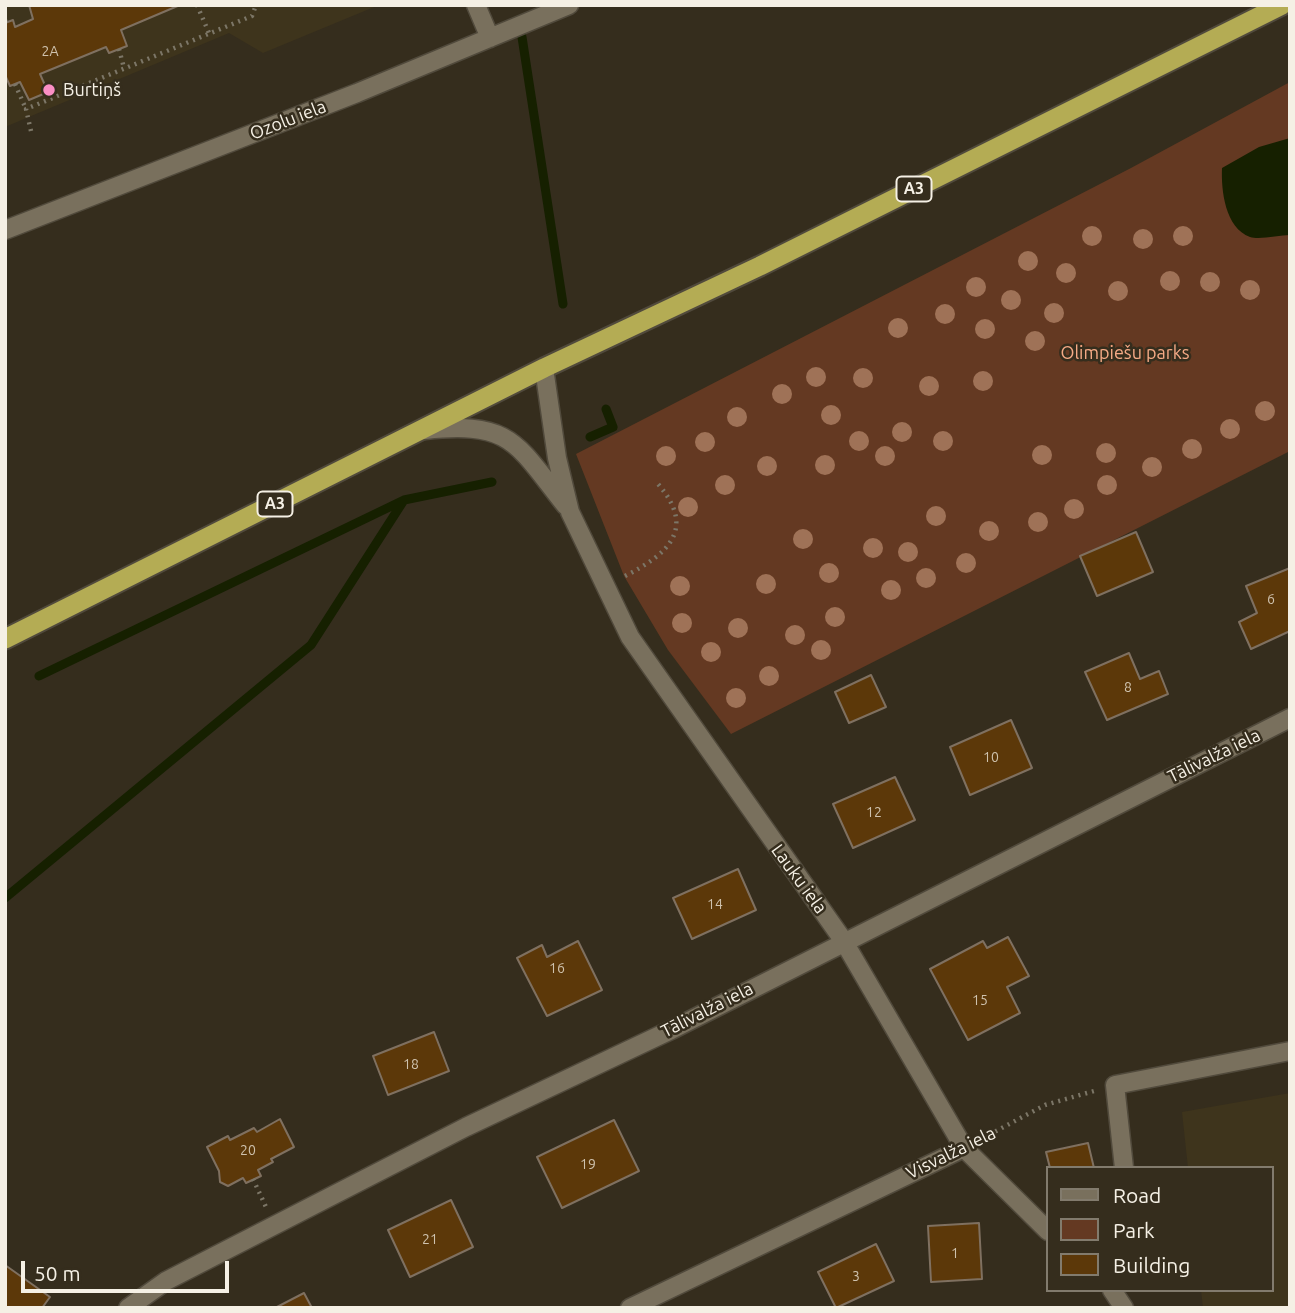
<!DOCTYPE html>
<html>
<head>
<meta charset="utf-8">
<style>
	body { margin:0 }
	#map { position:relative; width:1295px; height:1313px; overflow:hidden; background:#352d1d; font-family:Ubuntu,sans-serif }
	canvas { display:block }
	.frame { position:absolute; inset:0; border:7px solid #f5f0e5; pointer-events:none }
	.legend { position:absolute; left:1046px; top:1166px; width:228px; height:126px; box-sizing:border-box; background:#352d1d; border:2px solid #827b6d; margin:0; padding:9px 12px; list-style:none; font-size:21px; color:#f5f0e5 }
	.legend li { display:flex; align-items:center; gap:14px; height:35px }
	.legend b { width:35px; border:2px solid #827b6d }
	.scale { position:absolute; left:21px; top:1261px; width:208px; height:32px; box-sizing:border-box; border:4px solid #f5f0e5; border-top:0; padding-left:9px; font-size:21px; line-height:24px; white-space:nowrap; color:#f5f0e5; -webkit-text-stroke:5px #352d1d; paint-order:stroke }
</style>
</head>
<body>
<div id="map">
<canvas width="1295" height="1313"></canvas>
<div class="frame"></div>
<ul class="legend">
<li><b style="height:9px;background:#79705d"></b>Road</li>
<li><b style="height:19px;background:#643922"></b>Park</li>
<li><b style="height:19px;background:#5c3809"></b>Building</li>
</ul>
<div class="scale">50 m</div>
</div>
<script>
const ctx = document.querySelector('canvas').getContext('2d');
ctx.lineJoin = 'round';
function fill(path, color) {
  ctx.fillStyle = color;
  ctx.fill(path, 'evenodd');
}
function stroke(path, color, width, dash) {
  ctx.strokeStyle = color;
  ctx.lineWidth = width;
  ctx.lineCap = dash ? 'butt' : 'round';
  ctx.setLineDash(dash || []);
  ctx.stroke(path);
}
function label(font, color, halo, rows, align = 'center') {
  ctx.font = font + ' Ubuntu,sans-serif';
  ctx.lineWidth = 5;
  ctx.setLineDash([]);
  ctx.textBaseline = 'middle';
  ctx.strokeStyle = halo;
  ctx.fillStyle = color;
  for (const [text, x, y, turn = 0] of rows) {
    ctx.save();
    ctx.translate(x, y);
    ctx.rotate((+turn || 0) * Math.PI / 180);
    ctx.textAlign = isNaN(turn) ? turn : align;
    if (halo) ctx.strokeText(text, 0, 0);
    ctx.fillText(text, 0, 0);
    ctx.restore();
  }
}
fill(new Path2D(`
	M5 5H379L263 53 229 33 5 127Z
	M1290 1093V1308H1203L1201 1290H1272V1168H1188L1182 1112Z`), '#3e341c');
fill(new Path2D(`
	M1290 82V451L731 734 668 650 624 576 576 454 1131 168Z`), '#643922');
fill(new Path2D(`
	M1290 138V235C1279 235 1260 240 1250 237 1225 228 1221 190 1222 168L1259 147Z`), '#162000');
stroke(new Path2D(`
	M522 37 563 304
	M590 437 613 427 606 409
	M39 676 404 500 492 482
	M5 898 311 645 404 500`), '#162000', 9);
const building = new Path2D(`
	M29 5H180L121 30 127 46 109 53 106 47 40 74 48 92 29 100 20 82 10 86 5 75V23L13 20 15 27 33 19Z
	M1136 532 1153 572 1097 596 1080 556Z
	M1290 568V631L1251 649 1239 622 1257 613 1246 586Z
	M1129 653 1140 679 1159 671 1168 694 1107 720 1085 672Z
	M871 675 886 707 849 723 835 692Z
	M1011 720 1032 768 970 795 950 747Z
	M895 777 915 820 853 848 833 804Z
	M738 869 756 910 692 939 673 898Z
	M1008 937 1029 976 1007 987 1020 1013 968 1040 930 969 983 941 987 948Z
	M578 941 602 990 547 1016 517 958 542 945 547 957Z
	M434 1032 449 1071 388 1095 373 1056Z
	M280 1119 294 1147 271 1159 273 1162 258 1170 261 1176 246 1183 243 1178 228 1186 220 1182 219 1171 207 1147 228 1136 230 1140 254 1128 257 1132Z
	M614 1120 639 1171 562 1208 537 1157Z
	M1088 1143 1094 1168H1050L1046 1152Z
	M451 1200 473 1247 410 1277 388 1230Z
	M979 1223 982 1279 931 1282 928 1226Z
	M876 1244 894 1281 836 1308 818 1272Z
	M5 1265 50 1297 42 1308H5Z
	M304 1293 312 1308H275Z`);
fill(building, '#5c3809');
stroke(building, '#7f7060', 2);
const minor = new Path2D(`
	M476 5 490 38
	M5 230 357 93 569 5
	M544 368 557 458 570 512 630 637 843 940 964 1148 1048 1231
	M425 430C512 421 516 443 566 506
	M1124 1168 1115 1085 1290 1051
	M1112 1290 1124 1308
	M128 1308 166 1281 466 1127 671 1030 1290 718
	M630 1308 964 1148`);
const trunk = new Path2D(`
	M5 639 544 368 760 266 1282 5`);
stroke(minor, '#514a3c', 21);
stroke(trunk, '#514a3c', 23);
stroke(new Path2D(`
	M197 5 209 33
	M5 20 6 23
	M119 49 124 68
	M15 84 26 109
	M31 131 26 109 252 16 256 5
	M625 576C668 554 697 529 658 484
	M983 1138 1045 1105 1094 1091
	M253 1179 266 1207`), '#7c7667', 4.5, [2, 5]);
stroke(minor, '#79705d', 18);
stroke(trunk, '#b4ac54', 19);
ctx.fillStyle = '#9f7257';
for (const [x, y] of [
	[1092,236],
	[1183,236],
	[1143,239],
	[1028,261],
	[1066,273],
	[1170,281],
	[1210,282],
	[976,287],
	[1250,290],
	[1118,291],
	[1011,300],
	[1054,313],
	[945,314],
	[898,328],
	[985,329],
	[1035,341],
	[816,377],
	[863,378],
	[983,381],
	[929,386],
	[782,394],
	[1265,411],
	[831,415],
	[737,417],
	[1230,429],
	[902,432],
	[859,441],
	[943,441],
	[705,442],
	[1192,449],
	[1106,453],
	[1042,455],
	[666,456],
	[885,456],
	[825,465],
	[767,466],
	[1152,467],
	[725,485],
	[1107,485],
	[688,507],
	[1074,509],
	[936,516],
	[1038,522],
	[989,531],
	[803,539],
	[873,548],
	[908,552],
	[966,563],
	[829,573],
	[926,578],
	[766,584],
	[680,586],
	[891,590],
	[835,617],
	[682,623],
	[738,628],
	[795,635],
	[821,650],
	[711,652],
	[769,676],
	[736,698]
]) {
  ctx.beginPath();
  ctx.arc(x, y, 10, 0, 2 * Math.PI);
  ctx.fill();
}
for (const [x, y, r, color] of [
	[49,90,7,"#fb8fc5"]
]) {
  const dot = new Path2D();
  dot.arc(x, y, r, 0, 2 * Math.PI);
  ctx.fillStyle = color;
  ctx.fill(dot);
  stroke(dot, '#352d1d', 2.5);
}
label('14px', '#cfc2ae', null, [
	["2A",50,51],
	["6",1271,599],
	["8",1128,687],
	["10",991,757],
	["12",874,812],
	["14",715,904],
	["16",557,968],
	["15",980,1000],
	["18",411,1064],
	["20",248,1150],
	["19",588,1164],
	["21",430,1239],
	["1",955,1253],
	["3",856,1276]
]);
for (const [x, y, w] of [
	[914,189,35],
	[275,504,35]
]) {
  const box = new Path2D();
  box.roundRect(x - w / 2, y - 12.5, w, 25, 5);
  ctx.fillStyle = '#352d1d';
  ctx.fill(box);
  stroke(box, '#f5f0e5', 2);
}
label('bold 16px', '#f5f0e5', null, [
	["A3",914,189],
	["A3",275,504]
]);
label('18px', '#f5f0e5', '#352d1d', [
	["Burtiņš",63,90]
], 'left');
label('18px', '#f5f0e5', '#352d1d', [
	["Ozolu iela",288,120,-21],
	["Tālivalža iela",1214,756,-26],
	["Lauku iela",799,879,54],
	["Tālivalža iela",707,1010,-27],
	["Visvalža iela",951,1153,-26]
]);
label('18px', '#f5aa86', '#352d1d', [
	["Olimpiešu parks",1125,353]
]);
</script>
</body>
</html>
